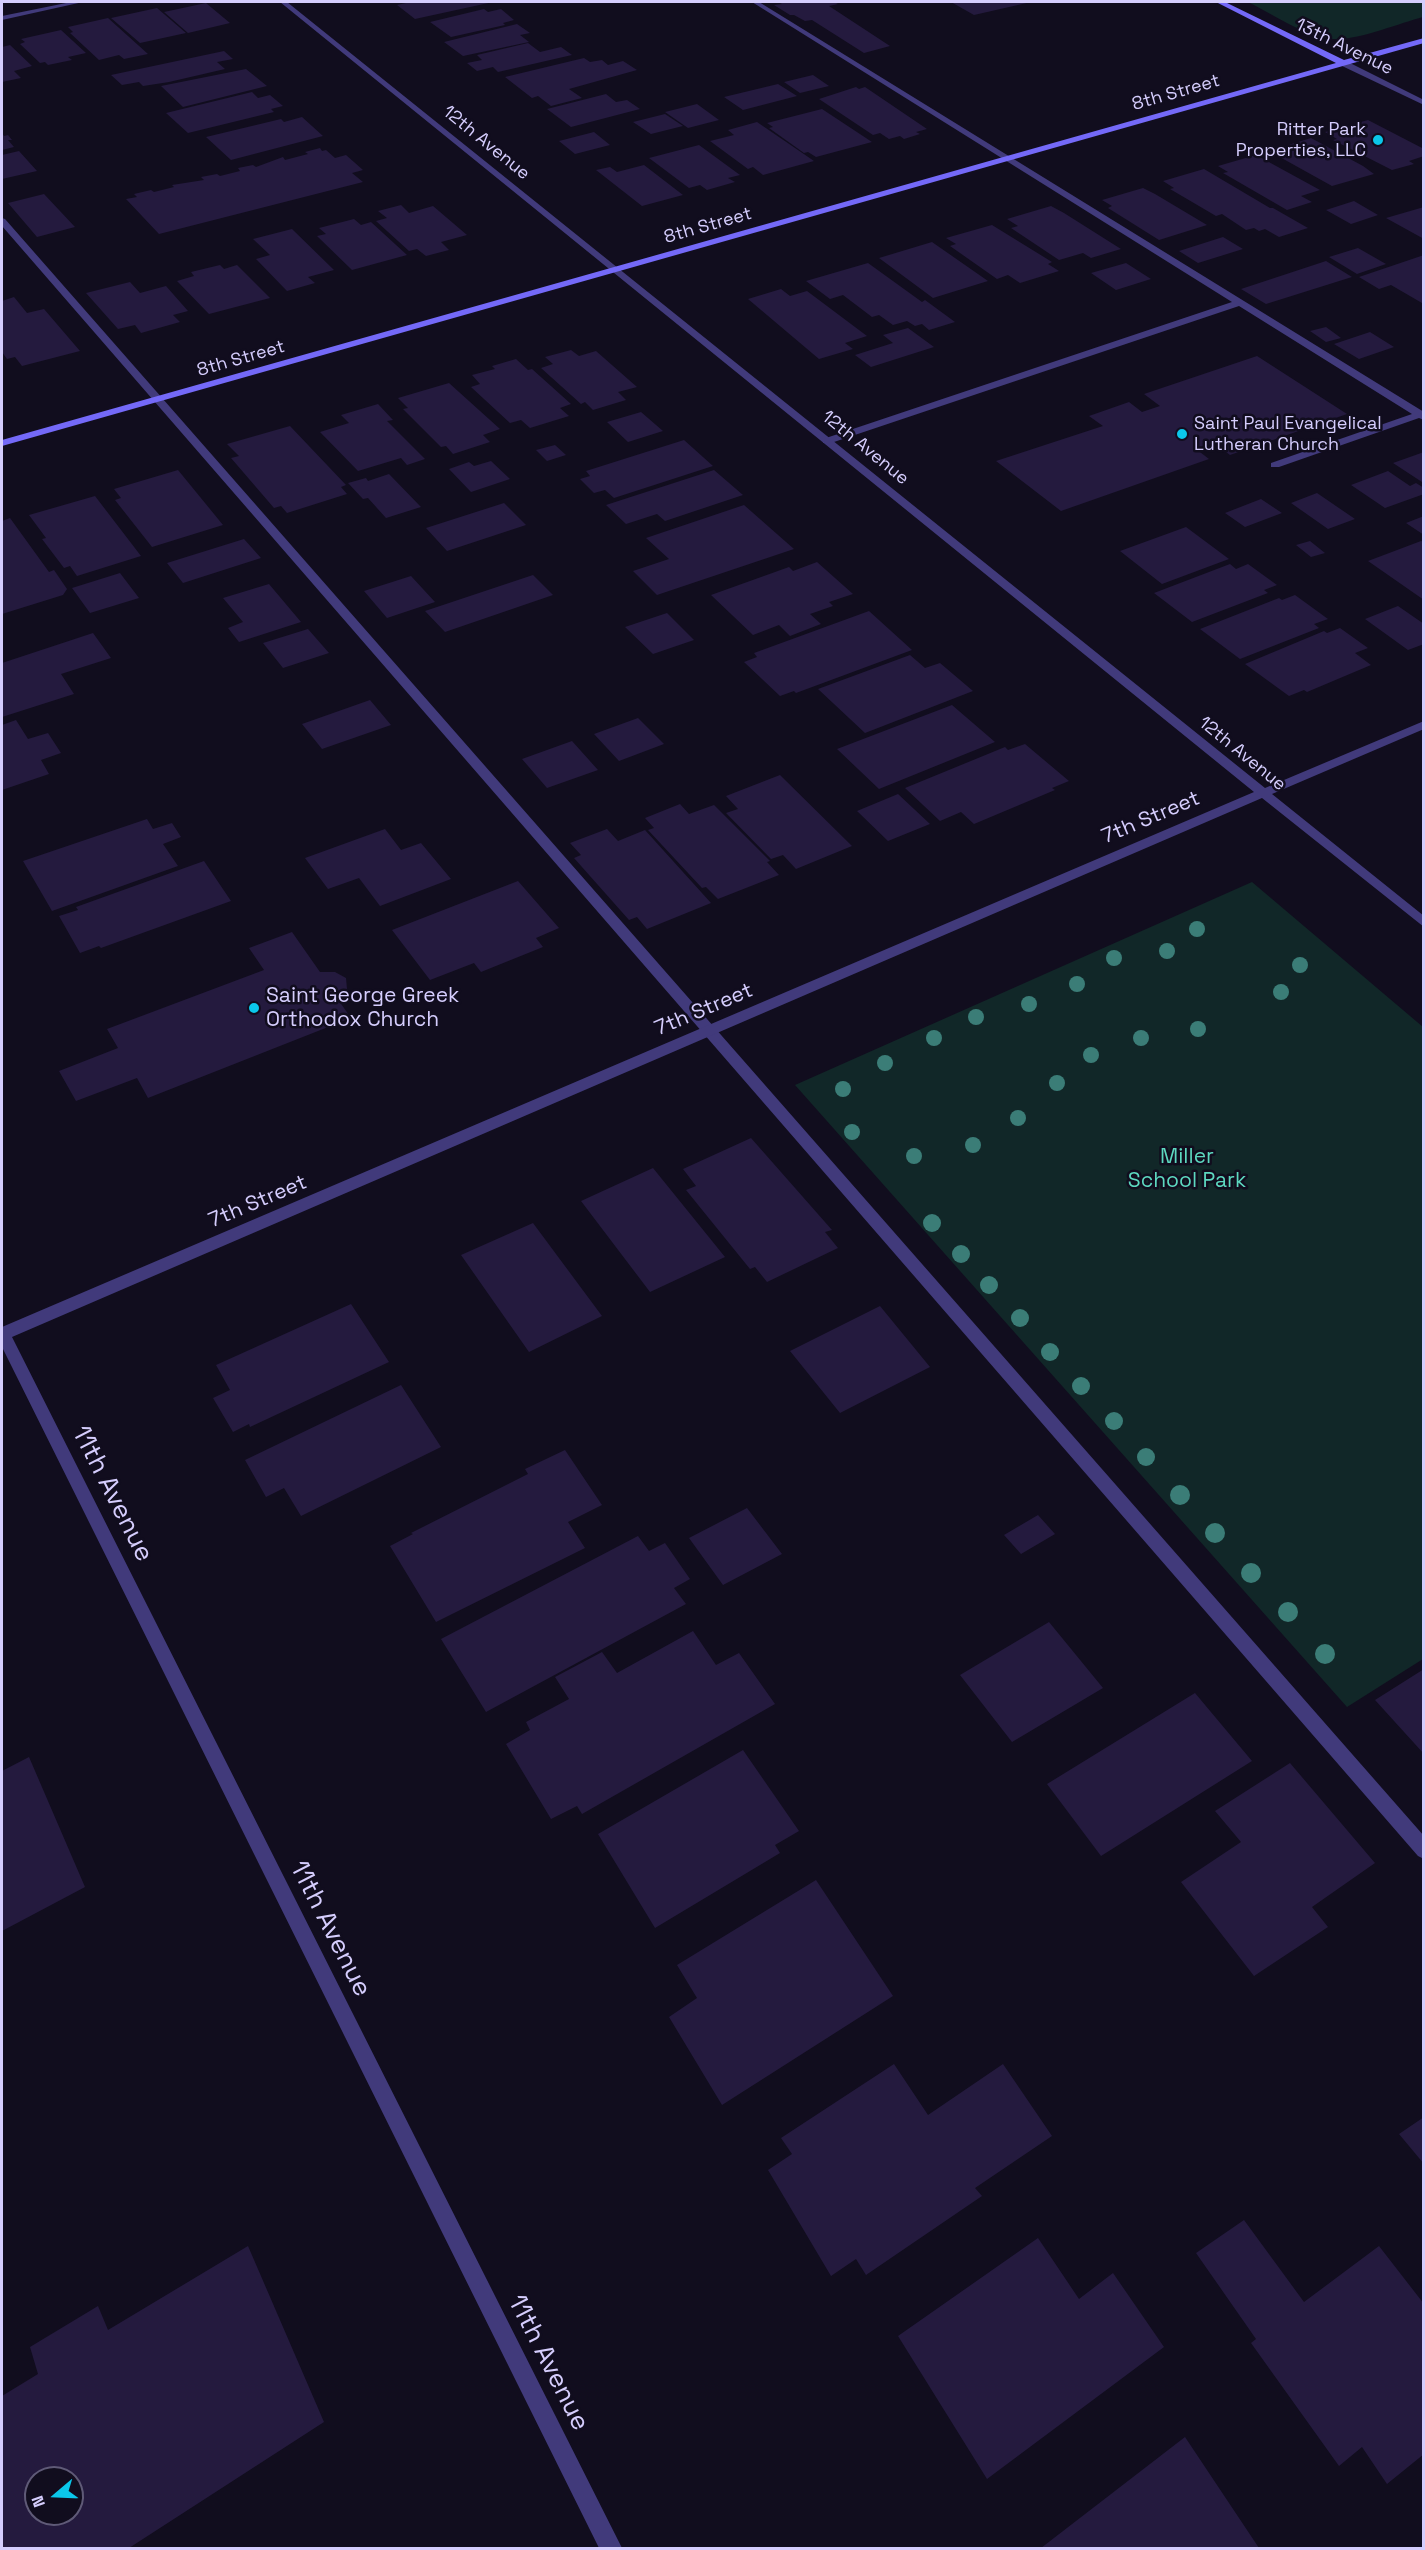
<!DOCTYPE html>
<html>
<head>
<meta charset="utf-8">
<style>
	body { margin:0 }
	#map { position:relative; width:1425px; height:2550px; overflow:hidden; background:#110d1e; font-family:"Space Grotesk",sans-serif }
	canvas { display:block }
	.frame { position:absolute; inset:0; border:3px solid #d5cdfd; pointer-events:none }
	.north { position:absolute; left:24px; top:2466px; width:60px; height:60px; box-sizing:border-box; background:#110d1e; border:2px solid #5f5a77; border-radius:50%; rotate:251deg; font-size:16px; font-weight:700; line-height:24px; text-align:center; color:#d5cdfd }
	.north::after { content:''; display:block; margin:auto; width:21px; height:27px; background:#0bc7ea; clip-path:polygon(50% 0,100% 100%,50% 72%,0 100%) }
</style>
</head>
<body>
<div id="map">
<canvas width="1425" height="2550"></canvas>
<div class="frame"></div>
<div class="north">N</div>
</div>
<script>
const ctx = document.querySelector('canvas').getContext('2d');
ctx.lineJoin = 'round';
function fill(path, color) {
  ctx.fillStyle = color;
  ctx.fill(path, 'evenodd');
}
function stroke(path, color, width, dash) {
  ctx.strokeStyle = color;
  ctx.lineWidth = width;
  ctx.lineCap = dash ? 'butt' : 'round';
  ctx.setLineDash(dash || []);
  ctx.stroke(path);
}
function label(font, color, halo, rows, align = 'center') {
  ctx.font = font + ' "Space Grotesk",sans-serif';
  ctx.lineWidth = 5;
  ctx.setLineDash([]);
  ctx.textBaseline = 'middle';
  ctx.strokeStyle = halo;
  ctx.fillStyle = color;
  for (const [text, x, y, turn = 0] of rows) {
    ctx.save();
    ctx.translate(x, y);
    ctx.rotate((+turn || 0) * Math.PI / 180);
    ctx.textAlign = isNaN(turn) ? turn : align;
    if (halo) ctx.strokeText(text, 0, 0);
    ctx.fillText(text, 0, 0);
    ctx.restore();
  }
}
fill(new Path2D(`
	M1248 2H1423V17C1400 23 1356 41 1333 39 1307 38 1271 13 1248 2Z
	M1252 882 1423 1027V1659L1347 1707 795 1085Z`), '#112728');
fill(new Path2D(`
	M404 2H493L415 19 397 5 406 3Z
	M778 2H834L838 4 829 6 890 46 864 53 812 20 805 21 794 15H790L774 5 782 4Z
	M951 2H1031L974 15Z
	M206 3 230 23 188 33 164 12Z
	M157 8 186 33 140 43 111 18Z
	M484 9 488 12 501 9 514 20 503 23 505 25 451 37 430 22Z
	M108 18 148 54 124 59 119 55 99 60 70 33 73 32 68 27Z
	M517 24 530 33 520 35 529 42 463 56 444 42Z
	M61 30 86 53 68 57 72 60 48 65 45 62 40 63 20 44 25 42 21 39Z
	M528 43 540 52 561 47 572 55 498 72 493 67 477 71 467 63 482 60 477 55Z
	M10 45 32 66 14 71 21 78 2 82V47Z
	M224 51 233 59 217 62 225 69 169 82 143 86 139 82 122 85 111 75Z
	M584 58 590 62 602 60 608 65 623 61 637 70 569 89 582 98 551 106 538 96 532 98 505 77Z
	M246 69 267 86 183 107 161 86Z
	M813 75 829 86 800 93 784 82Z
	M778 84 797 96 743 110 724 97Z
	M856 87 859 89 865 87 927 129 916 132 920 134 904 139 900 136 889 139 880 133 873 135 819 99Z
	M252 92 258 98 270 95 283 106 271 109 274 112 188 133 166 113Z
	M606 94 616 102 627 100 640 109 571 127 547 109Z
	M697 104 719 120 688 128 665 112Z
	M822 109 872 142 816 157 808 152 804 153 769 128 773 127 767 123Z
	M665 114 683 126 651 134 633 122Z
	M302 117 323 136 231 160 206 137 281 119 284 122Z
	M1368 120 1424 149V156L1409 161 1414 164 1392 170 1333 140 1337 139 1325 132Z
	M757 122 814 161 763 175 753 167 748 169 710 141 734 135 728 130Z
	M594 132 610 145 575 154 559 141Z
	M2 133 4 136 8 135 12 140H8L14 147 2 150Z
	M1311 138 1363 166 1374 174 1332 186 1269 151Z
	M699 145 740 175 728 178 735 182 707 190 700 185 689 188 649 158Z
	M320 148 322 151 326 150 335 158 346 155 363 170 352 173 363 182 159 234 126 199 137 197 134 194 151 190 154 192 174 187 172 185 204 180 201 177 217 174 220 176 240 171 238 168 253 165 256 167 283 157 285 160 308 154 305 152Z
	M19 151 37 171 2 179V155Z
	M1256 155 1320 190 1301 196 1312 202 1287 210 1223 173 1228 172 1218 166Z
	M644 165 683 195 642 206 596 170 610 167 617 172Z
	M1204 169 1270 208H1273L1308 228 1279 237 1265 229 1259 231 1254 228 1246 230 1222 214 1216 216 1170 189 1174 188 1163 181Z
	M1143 188 1155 194 1207 225 1159 240 1108 208 1112 206 1102 200Z
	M44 194 75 227 37 237 8 203Z
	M1354 201 1378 215 1351 224 1326 210Z
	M401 205 409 213 433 206 467 235 441 242 449 250 426 256 417 249 409 251 376 221 387 218 378 211Z
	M1051 206 1064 213 1121 249 1091 258 1083 253 1059 260 1011 228 1018 226 1007 219Z
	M1424 207V239L1386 218Z
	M354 219 361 225 371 222 407 255 352 270 317 236 326 234 319 228Z
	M992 225 1052 262 1048 264 1059 271 1020 283 1008 275 997 279 950 246 956 244 946 238Z
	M292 229 334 270 308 277 315 283 287 291 256 259 270 255 253 239Z
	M1223 237 1243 249 1198 263 1179 251Z
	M932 242 988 281 933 298 879 258Z
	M1358 248 1386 264 1357 274 1329 257Z
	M1424 255V302L1422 303 1391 285 1379 289 1359 277Z
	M1326 261 1352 277 1266 304 1241 289Z
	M868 263 922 302 925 300 955 322 929 330 922 324 915 326 907 321 893 325 879 315 872 317 843 295 830 299 806 281Z
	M1126 263 1151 279 1116 290 1091 273Z
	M220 265 224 269 237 265 270 298 209 314 177 281 194 276 191 272Z
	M130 282 140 293 166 286 188 311 173 315 180 322 141 333 135 325 118 329 86 293Z
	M781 289 790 296 807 291 867 336 845 343 853 349 819 359 748 299Z
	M14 297 27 313 44 309 80 351 22 366 15 357 7 359 2 352V301Z
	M1326 327 1341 338 1326 342 1310 331Z
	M908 328 934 347 871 367 855 355 893 343 883 335Z
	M1370 332 1394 347 1359 359 1334 344Z
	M571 350 579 356 596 351 637 387 618 392 626 400 593 410 585 402 581 404 541 368 553 364 545 357Z
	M1257 356 1347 414 1230 455 1214 443 1196 449 1209 459 1061 511 996 461 1103 426 1089 416 1129 402 1142 412 1160 406 1144 394Z
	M516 359 528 370 532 369 571 404 560 408 569 416 530 428 521 420 510 423 471 387 480 384 472 375 495 369 492 366Z
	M449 383 500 429 483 435 490 442 453 454 446 446 441 447 403 409 408 408 398 398Z
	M378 404 393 420 387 421 425 459 407 465 401 458 358 471 320 432 349 423 341 415Z
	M641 412 663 431 628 442 607 422Z
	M290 426 346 485 341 487 347 494 287 513 281 506 274 508 231 458 239 456 227 444Z
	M684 440 713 466 614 498 605 490 594 493 580 479 590 476 586 471Z
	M555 445 566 455 547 461 536 450Z
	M1424 452 1422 482 1393 463Z
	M491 461 510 479 471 492 449 469 469 462 474 466Z
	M178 470 223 525 152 547 115 500 121 498 114 489Z
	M714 470 743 495 665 521 657 514 626 524 606 505Z
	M1388 471 1410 486 1416 483 1424 488V494L1385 508 1351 485Z
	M389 474 421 507 386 518 368 498 363 499 348 483 366 478 368 481Z
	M1317 493 1355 519 1328 529 1291 503Z
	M95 496 141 556 77 576 70 566 64 568 42 539 46 538 29 515Z
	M1261 499 1282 513 1245 527 1225 513Z
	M504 503 526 525 447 551 426 528Z
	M744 505 794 549 657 595 633 571 669 559 646 538Z
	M1424 516V535L1406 523Z
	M10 518 49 572 54 570 67 589 63 595 2 614V521Z
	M1186 527 1229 559 1162 584 1120 551Z
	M244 539 261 558 183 583 167 563Z
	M1310 541 1325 553 1311 557 1296 545Z
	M1421 541 1424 542V600L1368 561Z
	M817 562 853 594 829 602 833 606 810 614 821 624 790 636 779 625 753 635 711 595 789 567 793 571Z
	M1230 564 1236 569 1248 564 1277 585 1264 590 1268 593 1192 622 1154 593Z
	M120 573 139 598 90 613 72 588Z
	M533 575 553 595 445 632 425 611Z
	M411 576 435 602 387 618 364 591Z
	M269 584 301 622 239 642 228 628 243 622 223 598Z
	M1295 595 1328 619 1314 624 1319 628 1240 659 1200 629 1279 598 1282 600Z
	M1398 606 1424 624V644L1408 650 1365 619Z
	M869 611 912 650 796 693 794 691 780 696 744 662 757 657 754 653Z
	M667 613 694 640 653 654 625 627Z
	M1340 628 1368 648 1355 653 1371 665 1307 692 1304 690 1289 696 1245 664 1324 631 1327 633Z
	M308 629 329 653 283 668 263 643Z
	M93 633 111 658 61 674 74 694 2 717V663Z
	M910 655 925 668 940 663 973 691 865 733 818 689Z
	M370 700 391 725 322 749 302 724Z
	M952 705 995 742 879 789 837 749Z
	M638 718 664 744 619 761 594 734Z
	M16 720 28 739 48 733 61 753 41 760 49 774 2 790V725Z
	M572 741 598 770 547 788 522 759Z
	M1025 744 1069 781 1052 788 1055 790 974 824 961 812 940 821 905 788 1005 747 1008 750Z
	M780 775 852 846 796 869 783 855 771 859 726 813 738 809 726 796Z
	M898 794 930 824 888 841 857 811Z
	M680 804 689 814 714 805 770 861 767 862 779 875 718 899 706 887 702 888 648 830 654 828 645 818Z
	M147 819 153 829 172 823 181 837 163 844 178 866 52 911 23 861Z
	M385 829 401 850 421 843 451 879 380 906 359 878 328 889 305 858Z
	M607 829 618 841 645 830 711 903 647 929 637 917 629 920 574 858 581 855 570 843Z
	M204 861 231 901 101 948 99 946 80 953 59 916 78 910 76 907Z
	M518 881 559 928 536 938 543 947 481 972 474 963 430 980 392 930Z
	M292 932 320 972H335L346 978 347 989 337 998 351 1018 148 1098 137 1078 76 1101 59 1071 118 1048 107 1029 264 970 249 948Z
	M751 1138 832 1230 825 1232 838 1248 767 1282 755 1267 750 1269 686 1190 696 1186 683 1169Z
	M653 1168 725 1257 650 1292 581 1201Z
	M533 1223 602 1316 529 1352 461 1255Z
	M351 1304 389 1362 250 1427 249 1424 233 1432 213 1398 230 1390 216 1365Z
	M880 1306 930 1367 840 1413 790 1351Z
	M401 1385 441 1447 301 1516 284 1488 266 1497 245 1460Z
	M565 1450 602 1505 568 1522 585 1548 436 1622 390 1546 413 1534 411 1533 528 1474 525 1469Z
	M747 1508 782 1554 723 1585 689 1538Z
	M1038 1515 1055 1534 1021 1554 1004 1535Z
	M638 1536 649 1551 665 1543 690 1579 674 1588 686 1604 486 1712 441 1639Z
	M1049 1622 1103 1688 1012 1742 960 1675Z
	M693 1631 716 1665 739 1653 775 1704 582 1814 577 1806 551 1819 506 1744 530 1730 526 1722 569 1699 555 1677 602 1652 617 1673Z
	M1424 1669V1754L1375 1700Z
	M1195 1693 1252 1761 1101 1856 1047 1784Z
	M743 1750 799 1831 775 1845 780 1853 655 1928 598 1834Z
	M29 1757 85 1887 2 1931V1771Z
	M1290 1763 1375 1863 1312 1907 1328 1927 1254 1976 1181 1882 1241 1842 1215 1811Z
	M816 1880 893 1996 722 2105 669 2017 697 1998 677 1965Z
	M894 2064 928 2115 1003 2064 1052 2136 975 2188 982 2196 866 2275 856 2259 831 2276 768 2170 792 2154 781 2138Z
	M1424 2117V2164L1399 2134Z
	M1244 2220 1304 2302 1379 2246 1424 2304V2454L1387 2484 1362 2447 1339 2466 1251 2343 1256 2339 1196 2253Z
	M1038 2238 1079 2299 1113 2273 1164 2347 987 2479 898 2336Z
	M248 2246 324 2422 129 2548H2V2396L38 2374 30 2347 98 2306 108 2330ZM36 2478H72V2514H36Z
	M1185 2437 1259 2548H1041Z`), '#241a3e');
fill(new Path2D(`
	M752 2H759L1424 412V420L1419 418 1279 467H1271V463L1412 414 1239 306 831 443H823V439L1232 302Z
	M2 218 5 219 1424 1836V1859L1418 1856 2 226Z`), '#413a7b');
fill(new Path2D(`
	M71 2H83L2 20V16Z
	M280 2H287L1265 788 1424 721V729L1272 794 1424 916V927L1262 798 12 1337 622 2548H599L2 1347V1327L1254 792Z
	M1340 61H1346L1424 100V105L1340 65Z`), '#413a7b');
fill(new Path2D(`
	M1216 2H1225L1344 60 1424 38V43L2 446V440L1336 63Z`), '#7469f8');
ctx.fillStyle = '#3b7d77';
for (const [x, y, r] of [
	[1197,929,8],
	[1167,951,8],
	[1114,958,8],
	[1300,965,8],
	[1077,984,8],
	[1281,992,8],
	[1029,1004,8],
	[976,1017,8],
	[1198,1029,8],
	[934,1038,8],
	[1141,1038,8],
	[1091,1055,8],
	[885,1063,8],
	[1057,1083,8],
	[843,1089,8],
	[1018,1118,8],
	[852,1132,8],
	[973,1145,8],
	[914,1156,8],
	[932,1223,9],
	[961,1254,9],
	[989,1285,9],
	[1020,1318,9],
	[1050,1352,9],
	[1081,1386,9],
	[1114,1421,9],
	[1146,1457,9],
	[1180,1495,10],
	[1215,1533,10],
	[1251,1573,10],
	[1288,1612,10],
	[1325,1654,10]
]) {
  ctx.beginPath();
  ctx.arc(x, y, r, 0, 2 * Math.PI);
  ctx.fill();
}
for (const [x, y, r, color] of [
	[1378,140,6,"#0bc7ea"],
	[1182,434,6,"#0bc7ea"],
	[254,1008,6,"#0bc7ea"]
]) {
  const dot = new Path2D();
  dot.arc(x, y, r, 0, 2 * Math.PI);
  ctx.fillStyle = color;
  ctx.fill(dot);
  stroke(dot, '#110d1e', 2);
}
label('18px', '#d5cdfd', '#110d1e', [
	["13th Avenue",1344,47,26],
	["8th Street",1176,93,-16],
	["12th Avenue",486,143,39],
	["8th Street",708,226,-16],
	["8th Street",241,359,-16],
	["12th Avenue",865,448,39],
	["12th Avenue",1242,754,39]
]);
label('18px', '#d5cdfd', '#110d1e', [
	["Ritter Park",1366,130],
	["Properties, LLC",1366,151],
	["Saint Paul Evangelical",1194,424,"left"],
	["Lutheran Church",1194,445,"left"]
], 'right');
label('21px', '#d5cdfd', '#110d1e', [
	["7th Street",1151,818,-23],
	["7th Street",704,1010,-23],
	["7th Street",258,1202,-23]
]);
label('21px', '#d5cdfd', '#110d1e', [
	["Saint George Greek",266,996],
	["Orthodox Church",266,1020]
], 'left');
label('21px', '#5dd8c0', '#110d1e', [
	["Miller",1187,1157],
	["School Park",1187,1181]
]);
label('26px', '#d5cdfd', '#110d1e', [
	["11th Avenue",112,1494,63],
	["11th Avenue",330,1929,63],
	["11th Avenue",548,2363,63]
]);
</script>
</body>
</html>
